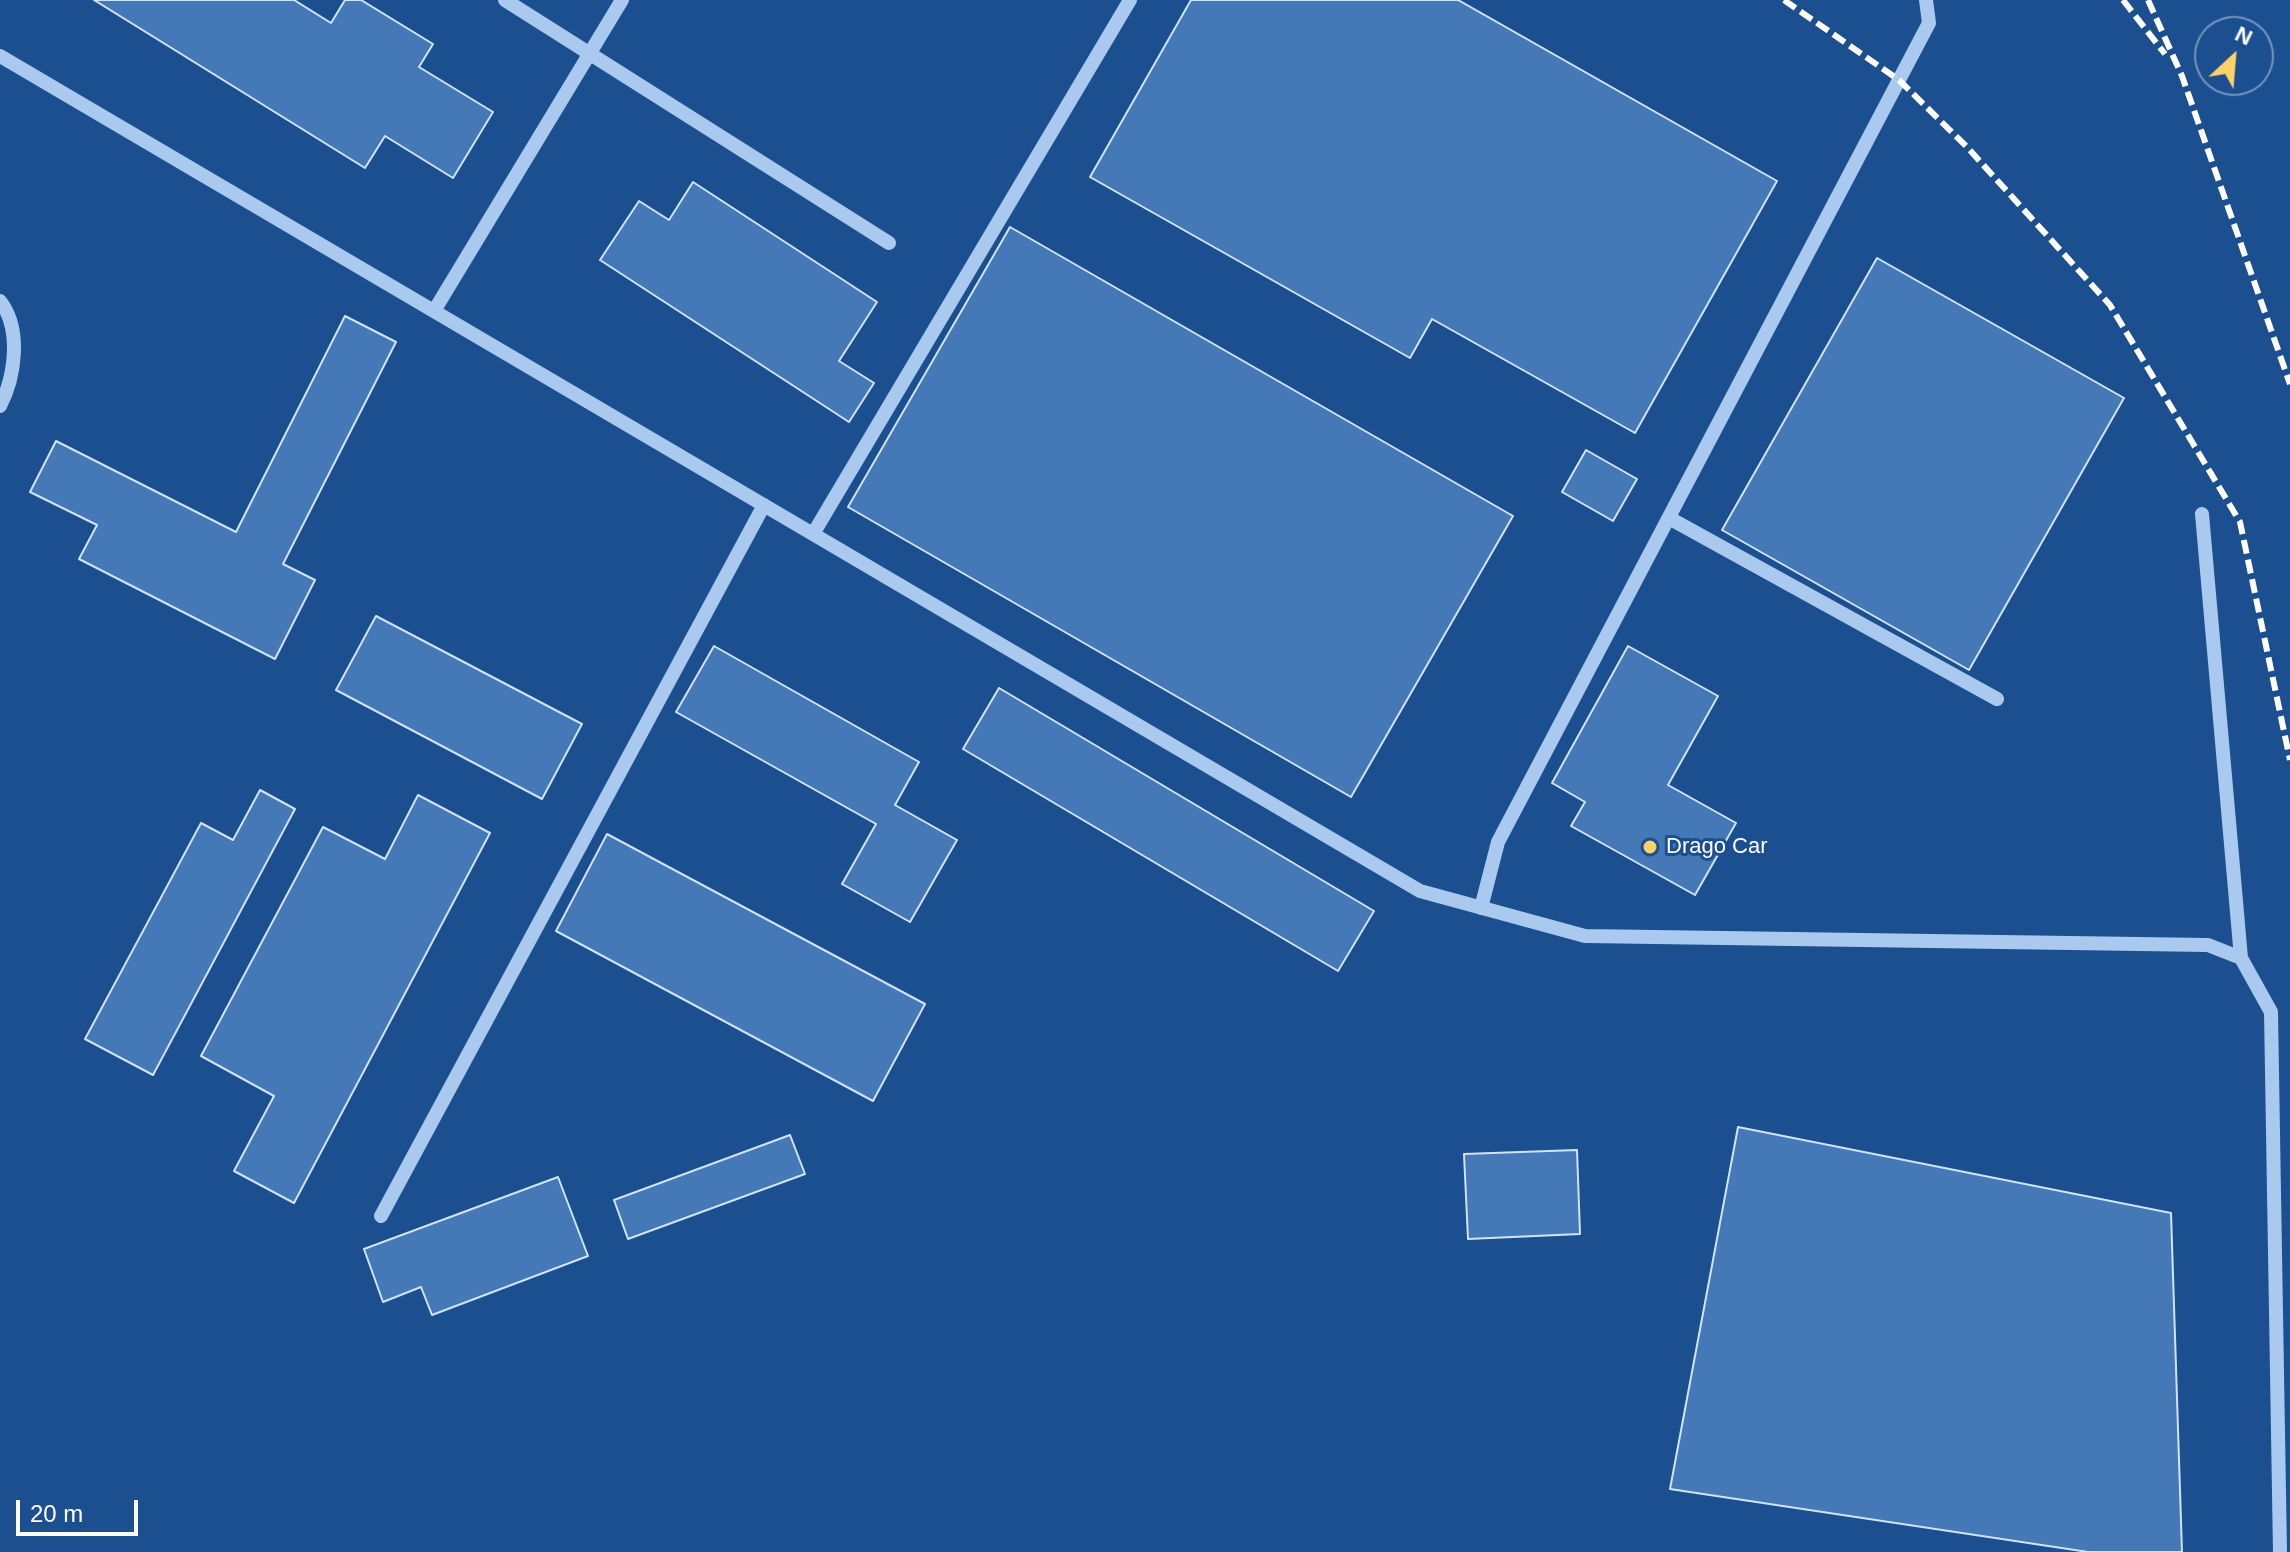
<!DOCTYPE html>
<html>
<head>
<meta charset="utf-8">
<style>
	body { margin:0 }
	#map { position:relative; width:2290px; height:1552px; overflow:hidden; background:#1b4f8f; font-family:Helvetica,sans-serif }
	canvas { display:block }
	.north { position:absolute; left:2194px; top:16px; width:80px; height:80px; box-sizing:border-box; background:#1b4f8f; border:2px solid #7695bc; border-radius:50%; rotate:26deg; font-size:22px; font-weight:700; line-height:32px; text-align:center; color:#fff }
	.north::after { content:''; display:block; margin:auto; width:28px; height:36px; background:#ffd166; clip-path:polygon(50% 0,100% 100%,50% 72%,0 100%) }
	.scale { position:absolute; left:16px; top:1500px; width:122px; height:36px; box-sizing:border-box; border:4px solid #fff; border-top:0; padding-left:10px; font-size:24px; line-height:28px; white-space:nowrap; color:#fff; -webkit-text-stroke:6px #1b4f8f; paint-order:stroke }
</style>
</head>
<body>
<div id="map">
<canvas width="2290" height="1552"></canvas>
<div class="north">N</div>
<div class="scale">20 m</div>
</div>
<script>
const ctx = document.querySelector('canvas').getContext('2d');
ctx.lineJoin = 'round';
function fill(path, color) {
  ctx.fillStyle = color;
  ctx.fill(path, 'evenodd');
}
function stroke(path, color, width, dash) {
  ctx.strokeStyle = color;
  ctx.lineWidth = width;
  ctx.lineCap = dash ? 'butt' : 'round';
  ctx.setLineDash(dash || []);
  ctx.stroke(path);
}
function label(font, color, halo, rows, align = 'center') {
  ctx.font = font + ' Helvetica,sans-serif';
  ctx.lineWidth = 6;
  ctx.setLineDash([]);
  ctx.textBaseline = 'middle';
  ctx.strokeStyle = halo;
  ctx.fillStyle = color;
  for (const [text, x, y, turn = 0] of rows) {
    ctx.save();
    ctx.translate(x, y);
    ctx.rotate((+turn || 0) * Math.PI / 180);
    ctx.textAlign = isNaN(turn) ? turn : align;
    if (halo) ctx.strokeText(text, 0, 0);
    ctx.fillText(text, 0, 0);
    ctx.restore();
  }
}
const building = new Path2D(`
	M94 0H294L331 23 345 0H361L433 44 419 67 493 112 453 178 385 136 365 168Z
	M1191 0H1458L1777 181 1635 433 1432 319 1410 358 1090 177Z
	M693 182 877 302 839 361 874 383 849 422 600 260 639 201 669 220Z
	M1010 227 1513 516 1351 797 848 507Z
	M1877 258 2124 398 1969 670 1722 530Z
	M345 316 396 342 283 564 315 580 275 659 79 559 97 525 30 492 56 441 236 532Z
	M1586 450 1637 479 1613 521 1562 492Z
	M376 616 582 724 542 799 336 690Z
	M714 646 919 762 895 805 957 840 910 922 842 884 876 824 676 712Z
	M1628 646 1718 696 1668 785 1736 823 1695 895 1571 826 1585 802 1552 783Z
	M999 688 1374 911 1338 971 963 749Z
	M260 790 295 809 153 1075 85 1039 201 823 233 840Z
	M418 795 490 833 294 1203 234 1171 274 1096 201 1056 323 827 385 859Z
	M607 834 925 1004 873 1101 556 931Z
	M1738 1127 2171 1213 2182 1552H2088L1670 1489Z
	M790 1135 805 1174 628 1239 614 1200Z
	M1577 1150 1580 1234 1468 1239 1464 1154Z
	M558 1177 588 1256 432 1315 421 1287 383 1302 364 1249Z`);
fill(building, '#4478b7');
stroke(building, '#cfe3fa', 2);
stroke(new Path2D(`
	M505 0 889 243
	M0 56 1420 891 1585 936 2208 945 2241 958 2271 1012 2280 1552
	M0 301C22 329 15 377 0 406
	M434 311 622 0
	M2202 514 2241 958
	M1669 518 1997 699
	M813 534 1130 0
	M1481 908 1498 842 1929 23 1926 0
	M381 1216 764 505`), '#a9c9ee', 14);
stroke(new Path2D(`
	M1784 0 1899 80 1967 147 2110 305 2240 522 2290 760
	M2123 0 2165 54
	M2148 0 2182 76 2290 384`), '#fff', 6, [14, 6]);
for (const [x, y, r, color] of [
	[1650,847,8,"#ffd166"]
]) {
  const dot = new Path2D();
  dot.arc(x, y, r, 0, 2 * Math.PI);
  ctx.fillStyle = color;
  ctx.fill(dot);
  stroke(dot, '#1b4f8f', 3);
}
label('22px', '#fff', '#1b4f8f', [
	["Drago Car",1666,847]
], 'left');
</script>
</body>
</html>
